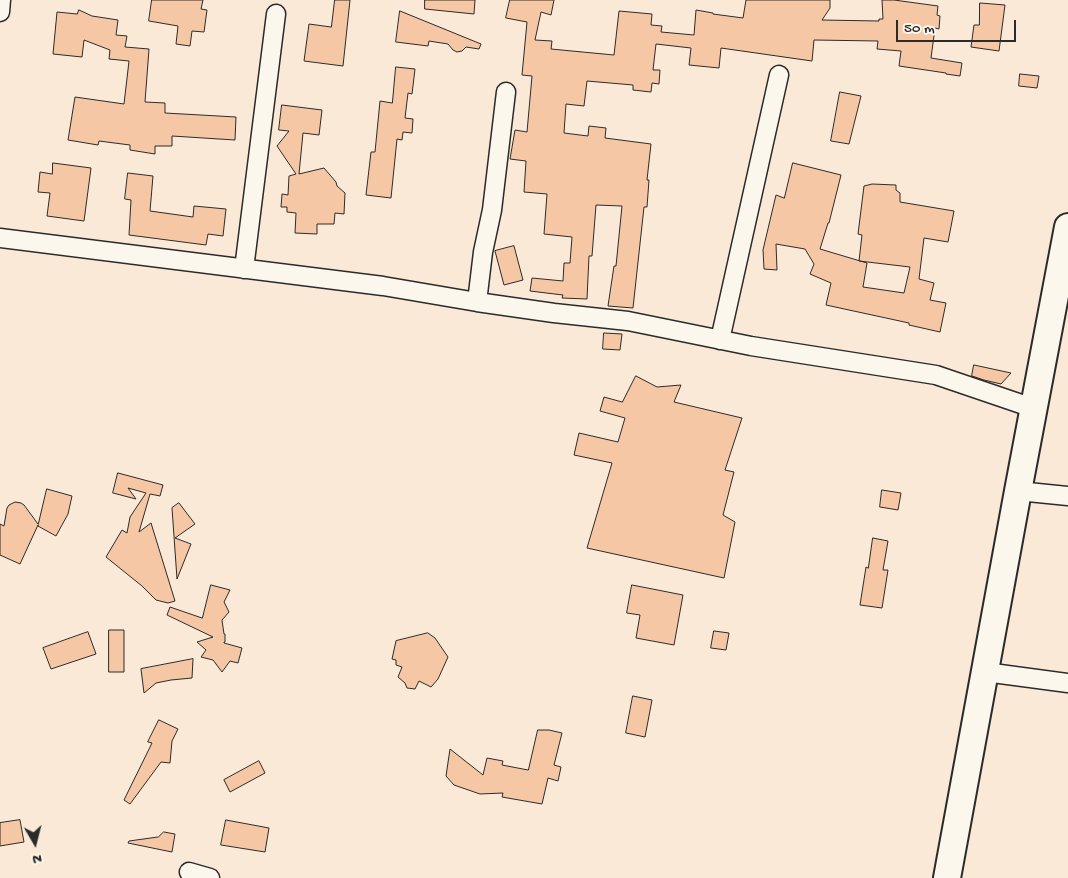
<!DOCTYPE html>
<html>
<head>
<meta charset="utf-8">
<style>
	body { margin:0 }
	#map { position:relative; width:1068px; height:878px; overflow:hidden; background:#fae9d7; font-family:"Gochi Hand",sans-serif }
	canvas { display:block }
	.north { position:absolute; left:10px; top:818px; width:50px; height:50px; -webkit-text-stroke:4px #fbf7ec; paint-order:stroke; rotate:172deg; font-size:14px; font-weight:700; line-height:20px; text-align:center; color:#2b2b2b }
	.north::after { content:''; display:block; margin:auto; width:18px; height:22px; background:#2b2b2b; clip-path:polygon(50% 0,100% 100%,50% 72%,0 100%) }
	.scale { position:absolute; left:896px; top:20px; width:120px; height:22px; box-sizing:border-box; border:2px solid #2b2b2b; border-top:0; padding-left:6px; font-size:15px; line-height:18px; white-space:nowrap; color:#2b2b2b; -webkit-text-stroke:4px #fbf7ec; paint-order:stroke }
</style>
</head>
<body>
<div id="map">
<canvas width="1068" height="878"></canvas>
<div class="north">N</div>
<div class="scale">50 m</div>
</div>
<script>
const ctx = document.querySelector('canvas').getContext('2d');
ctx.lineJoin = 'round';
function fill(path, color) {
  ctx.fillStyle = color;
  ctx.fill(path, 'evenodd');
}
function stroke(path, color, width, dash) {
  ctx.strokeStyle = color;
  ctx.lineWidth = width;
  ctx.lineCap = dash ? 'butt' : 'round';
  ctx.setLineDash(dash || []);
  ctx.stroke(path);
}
const building = new Path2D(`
	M152 0H203L201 9 207 10 204 32 192 31 190 46 176 44 178 26 149 21Z
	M335 0H350L343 66 304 61 309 24 331 27Z
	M425 0H475L474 14 425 9Z
	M510 0H554L551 15 541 12 535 40 552 41 551 49 614 55 619 11 652 14 651 25 662 26 661 32 694 35 696 10 713 13V14L743 18 746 0H830V8L822 20 879 21V19H883L882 0H894L938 6 937 15 940 16 939 29 935 28 931 58 962 63 960 76 946 74V73L899 66 901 51 877 49 878 41 814 40 812 61 721 48 719 68 689 65 691 48 656 44 653 70H660L659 84 652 83 651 92 633 90V85L587 81 584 106 566 104 564 133 588 136 589 126 606 128 605 138 651 144 647 180H649L647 207H644L633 308 608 306 614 266H616L622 206 596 205 592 256H589L587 299 562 298 563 295 530 291 532 278 563 281 564 263H570L572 237 544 234 547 194 524 192 526 161 510 159 515 130 527 132 532 76 522 75 527 22 506 18Z
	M980 3 1005 5 999 51 971 47 974 25H979Z
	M79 10 92 16 118 20 116 35 127 36 125 47 149 49 145 102 165 103V113L236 117 235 140 172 136V146H155V154L130 150V145L99 141 98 145 68 140 75 97 124 104 129 61 109 59 110 50 84 40 82 57 53 54 57 12 77 14Z
	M400 11 481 44 479 49 466 47 462 51 457 52 453 50 448 44 429 41 428 46 396 42Z
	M396 67 415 69 412 94 408 93 405 118 413 119 412 133 403 132 402 140 397 139 391 198 366 195 371 152H375L380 101 392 103Z
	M1020 74 1039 76 1037 88 1019 86Z
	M840 92 861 96 849 144 831 141Z
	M282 105 322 110 319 135 303 133 299 174 324 168 336 182 337 186 345 193 344 214 335 213 334 224H317V234L295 233 296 213 287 212V207H281L282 194 288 195 289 176 296 174 277 146 289 131 279 130Z
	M53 163 91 168 84 221 47 216 50 193 38 192 40 172 52 174Z
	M793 163 841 175 829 223H828L820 249 867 263 863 287 904 293 910 267 859 261 862 235 858 234 864 186 872 184 896 185V190L900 193V202L954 211 948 242 924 238 919 279 934 283 930 300 946 303 940 332 909 325V323L826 305 831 283 810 274 814 264 805 249 776 244 777 270 764 269 763 250 776 195 784 198Z
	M128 173 153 176 150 211 193 217 194 206 226 209 223 236 208 234 206 245 129 235 131 200 125 199Z
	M514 246 523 280 504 285 495 251Z
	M604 333 622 334 620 350 603 349Z
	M974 365 1011 373 1001 384 984 380 972 376Z
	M636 376 657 387 681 385 674 402 742 418 725 470 734 472 723 515 735 522 724 578 587 548 612 463 574 455 579 433 618 442 625 418 600 411 604 397 622 402Z
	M118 473 163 485 160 496 150 494 139 532 151 523 175 601 168 603 156 600 142 586 106 557 122 530 127 533 130 517 146 493 128 488 136 499 113 493Z
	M47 489 72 496 68 514 56 536 38 526V525L20 564 0 555V524L4 526 7 508 9 505 15 502 21 503 24 505 38 524Z
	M882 490 901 493 898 510 880 507Z
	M179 503 195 524 175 538 191 544 177 579 172 508Z
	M873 538 888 541 883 570H888L882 608 860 605 866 567 868 568Z
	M211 585 230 590 224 602 229 612 222 620 224 634H225V642H224V643L242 648 238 663 230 661 222 672 213 660 201 657 206 650 197 642 213 637 167 615 170 607 202 618Z
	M632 585 683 595 674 645 636 638 640 615 627 613Z
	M109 630H124V672H109Z
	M714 631 729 633 726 650 711 648Z
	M88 632 96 654 51 669 43 648Z
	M428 633 435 638 448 657 438 679 431 687 419 681 415 689 407 688 405 683 398 677 402 667 396 665V660L392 659 396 641Z
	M193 659 192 678 171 680 156 683 144 693 141 669Z
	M633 696 652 700 645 737 626 733Z
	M159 720 178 729 172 741 170 763 161 762 130 804 124 800 152 743 148 742Z
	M538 730H549L562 733 554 765 561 767 558 781 548 778 542 804 502 797 503 793 480 794 454 785 446 776 450 749 483 775 487 758 503 761 502 765 528 770Z
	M259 761 265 773 230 792 224 780Z
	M20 820 24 842 0 846V823Z
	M226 820 269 828 265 852 221 845Z
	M164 832 175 834 172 852 128 843 129 841 158 837Z`);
fill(building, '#f6c7a5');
stroke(building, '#2b2b2b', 1);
const minor = new Path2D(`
	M0 12 1 0
	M0 238 383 286 477 302 554 313 628 321 751 346 936 375 1033 408
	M244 269 276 14
	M477 302 483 252 492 210 506 92
	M720 340 779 75
	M1018 491 1068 496
	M985 672 1068 683
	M189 872 210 878`);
const highway = new Path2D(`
	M947 878 1018 491 1068 227`);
stroke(minor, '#2b2b2b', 21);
stroke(highway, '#2b2b2b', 30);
stroke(minor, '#fbf7ec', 18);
stroke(highway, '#fbf7ec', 26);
</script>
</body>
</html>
